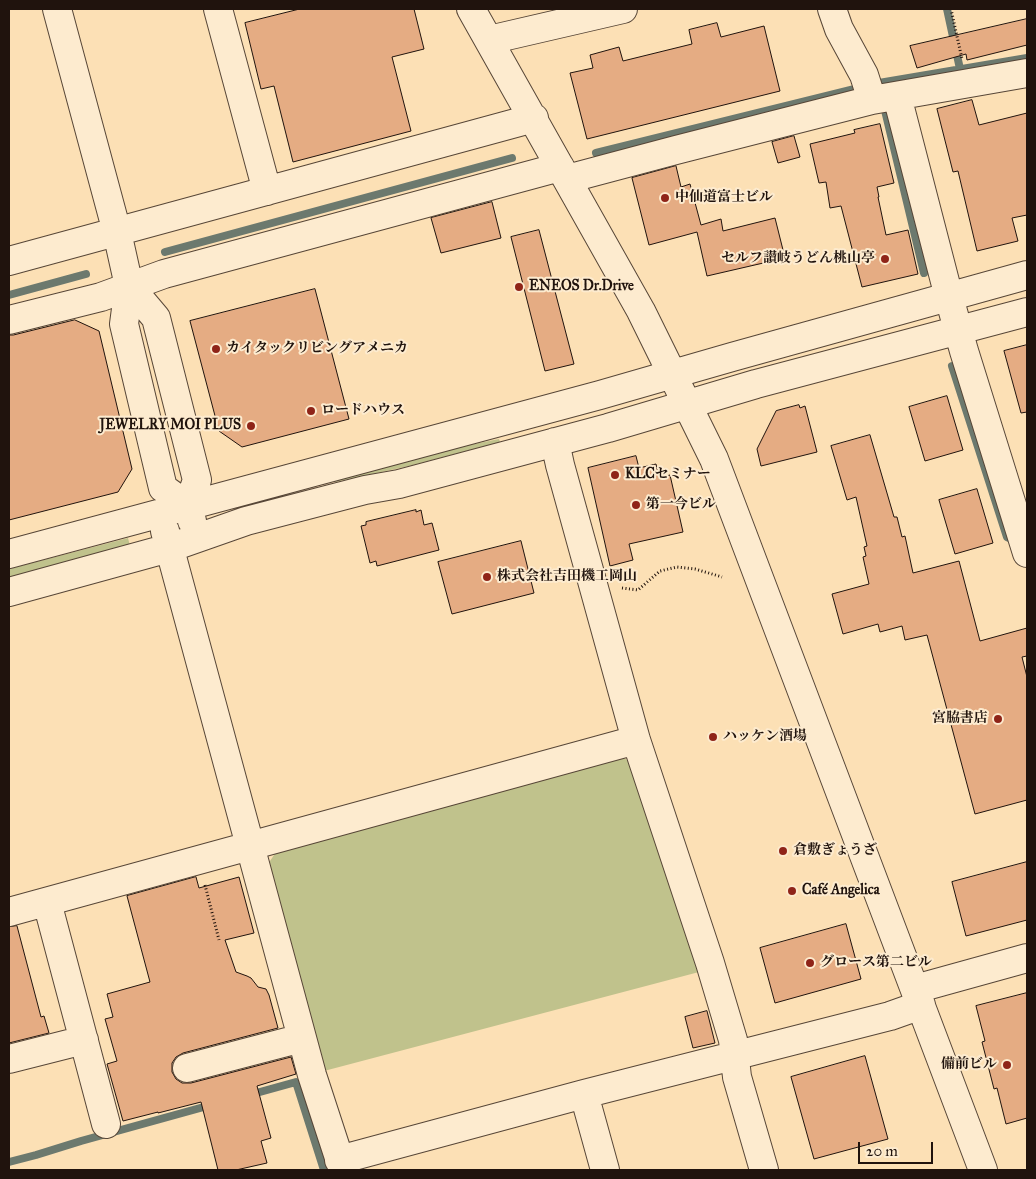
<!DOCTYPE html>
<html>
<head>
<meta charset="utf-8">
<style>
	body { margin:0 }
	#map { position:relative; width:1036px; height:1179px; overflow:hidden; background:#fce0b5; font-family:"IM FELL Great Primer",serif }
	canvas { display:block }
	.frame { position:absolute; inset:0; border:10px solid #20130d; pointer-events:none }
	.scale { position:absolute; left:858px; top:1142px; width:75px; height:22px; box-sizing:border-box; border:2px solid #20130d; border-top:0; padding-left:6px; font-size:15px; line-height:18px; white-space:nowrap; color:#20130d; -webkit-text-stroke:4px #fdebcf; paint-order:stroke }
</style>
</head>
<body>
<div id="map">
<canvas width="1036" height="1179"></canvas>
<div class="frame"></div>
<div class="scale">20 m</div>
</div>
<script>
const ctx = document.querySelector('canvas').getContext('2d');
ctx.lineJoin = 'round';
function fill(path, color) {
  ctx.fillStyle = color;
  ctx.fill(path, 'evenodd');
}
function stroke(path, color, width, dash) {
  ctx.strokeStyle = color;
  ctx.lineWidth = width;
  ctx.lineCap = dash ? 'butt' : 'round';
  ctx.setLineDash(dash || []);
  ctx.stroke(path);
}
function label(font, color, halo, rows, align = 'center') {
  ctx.font = font + ' "IM FELL Great Primer","Noto Serif JP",serif';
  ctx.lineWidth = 4;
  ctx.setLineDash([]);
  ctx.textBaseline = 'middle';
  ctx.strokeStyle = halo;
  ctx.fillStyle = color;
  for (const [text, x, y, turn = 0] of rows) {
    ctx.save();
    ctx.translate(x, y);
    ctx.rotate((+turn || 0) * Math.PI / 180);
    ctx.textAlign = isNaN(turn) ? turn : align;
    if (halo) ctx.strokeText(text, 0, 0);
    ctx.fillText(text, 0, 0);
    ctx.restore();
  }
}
fill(new Path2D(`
	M499 439 500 442 409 466 335 482 334 479 444 450Z
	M128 538 130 546 9 578V569Z
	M622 757 636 765 699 972 324 1071 268 864 276 852Z`), '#c0c28c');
stroke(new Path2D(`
	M947 9 960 69
	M883 102 924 273
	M596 153 879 83 1027 58
	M165 252 512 158
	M9 295 86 274
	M952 366 1007 537 1016 541
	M249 1095 296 1082 324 1170
	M9 1162 36 1155 81 1141 211 1105`), '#6c796e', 8);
const building = new Path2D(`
	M300 9H414L424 49 392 57 411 131 293 162 274 86 261 89 245 23Z
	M1027 19V45L967 60 966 54 917 68 910 46Z
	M717 23 721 37 764 26 780 91 587 139 570 73 593 68 590 55 619 47 623 61 692 44 689 30Z
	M972 100 979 125 1027 113V215L1012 218 1018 241 977 251 958 171 953 172 937 109Z
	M880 124 894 183 877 187 879 197H878L886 235 908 230 918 274 862 287 841 206 830 208 826 182 819 183 810 144 855 133 854 130Z
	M794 136 800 157 778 163 772 142Z
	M676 166 681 187 690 184 701 225 721 219 723 231 775 218 785 258 707 276 697 232 649 245 632 178Z
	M492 202 501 238 441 253 431 218Z
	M539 230 574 364 545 371 511 237Z
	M315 289 349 419 242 447 219 431 190 321Z
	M75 320 99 331 132 469 118 492 9 520V335H13Z
	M1027 345V412L1021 413 1004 351Z
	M947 396 963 450 925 461 909 407Z
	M799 405 800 408 805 406 817 452 761 466 757 449 776 411Z
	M870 435 894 517H897L902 537 905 536 913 573 959 561 980 641 1027 628V656L1022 657 1027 677V800L975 814 927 635 905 640 902 626 880 632 878 624 843 634 832 594 869 584 863 557 866 556 864 547 867 546 856 497 847 500 831 446Z
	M636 456 639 468 656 464 659 478 670 475 683 532 629 544 633 560 610 566 588 468Z
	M977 489 993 543 955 554 939 500Z
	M416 510V512L421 510 424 525 432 523 439 550 377 566 376 561 370 563 361 526 366 525V522Z
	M521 541 534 593 452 614 438 562Z
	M1027 862V920L966 936 952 882Z
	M196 877 199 888 239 877 254 933 225 940 236 972 247 976 251 978 258 987 266 989 269 995 278 1028 183 1053 176 1057 172 1063V1072L176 1079 182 1083H191L291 1057 296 1074 257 1086 271 1138 261 1141 267 1163 236 1170H218L201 1102 158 1113V1112L123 1121 107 1064 117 1061 105 1019 113 1017 107 994 150 982 127 896Z
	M846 924 861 979 775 1003 760 948Z
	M17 926 41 1017 44 1016 49 1033 9 1043V927Z
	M1027 993V1118L1006 1124 997 1088 994 1089 982 1042 985 1041 976 1006Z
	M707 1011 715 1043 693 1048 685 1017Z
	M865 1056 888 1139 814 1159 791 1077Z`);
fill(building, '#e5ac83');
stroke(building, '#20130d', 1);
const minor = new Path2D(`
	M57 9 117 232 129 286 124 324 163 488 188 506
	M218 9 267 191
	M471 9 641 311 714 459 983 1170
	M832 9 839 29 864 75 872 100
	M489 40 623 9
	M897 96 949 297 964 351 1027 553
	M567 179 676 150 872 100 1027 73
	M9 261 534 118
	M129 286 156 318 197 480 188 506 192 521
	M9 320 101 297 164 274 560 167
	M555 442 560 465 636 740 710 963 733 1040 737 1077 764 1170
	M165 531 312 1075 343 1170
	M9 554 600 395 732 357 1027 275
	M9 592 169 548 246 521 365 490 399 484 608 428 756 384 1027 312
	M47 902 106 1124
	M9 912 636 740
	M915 989 1027 958
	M9 1059 84 1040
	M187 1068 302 1038
	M584 1094 605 1170
	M339 1160 584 1094 890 1016 921 1005`);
stroke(minor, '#574637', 30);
stroke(new Path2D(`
	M951 9 962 59
	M622 588 638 590 660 571 677 567 695 569 722 577
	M205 885 219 940`), '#20130d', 3, [1, 2.5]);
stroke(minor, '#fdebcf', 28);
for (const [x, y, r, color] of [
	[665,198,5,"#8f2418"],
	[885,259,5,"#8f2418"],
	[519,287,5,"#8f2418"],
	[216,349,5,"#8f2418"],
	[311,411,5,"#8f2418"],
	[251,426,5,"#8f2418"],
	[615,475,5,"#8f2418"],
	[636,505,5,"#8f2418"],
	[487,577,5,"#8f2418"],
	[998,719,5,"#8f2418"],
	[713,737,5,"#8f2418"],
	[783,851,5,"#8f2418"],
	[792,891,5,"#8f2418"],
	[810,963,5,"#8f2418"],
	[1007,1065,5,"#8f2418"]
]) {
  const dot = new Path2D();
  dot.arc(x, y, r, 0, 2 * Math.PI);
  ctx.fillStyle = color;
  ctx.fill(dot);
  stroke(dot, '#fdebcf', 2);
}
label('bold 14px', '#20130d', '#fdebcf', [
	["中仙道富士ビル",675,198],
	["セルフ讃岐うどん桃山亭",875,259,"right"],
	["ENEOS Dr.Drive",529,287],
	["カイタックリビングアメニカ",226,349],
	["ロードハウス",321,411],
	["JEWELRY MOI PLUS",241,426,"right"],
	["KLCセミナー",625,475],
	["第一今ビル",646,505],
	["株式会社吉田機工岡山",497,577],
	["宮脇書店",988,719,"right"],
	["ハッケン酒場",723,737],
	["倉敷ぎょうざ",793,851],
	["Café Angelica",802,891],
	["グロース第二ビル",820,963],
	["備前ビル",997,1065,"right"]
], 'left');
</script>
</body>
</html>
